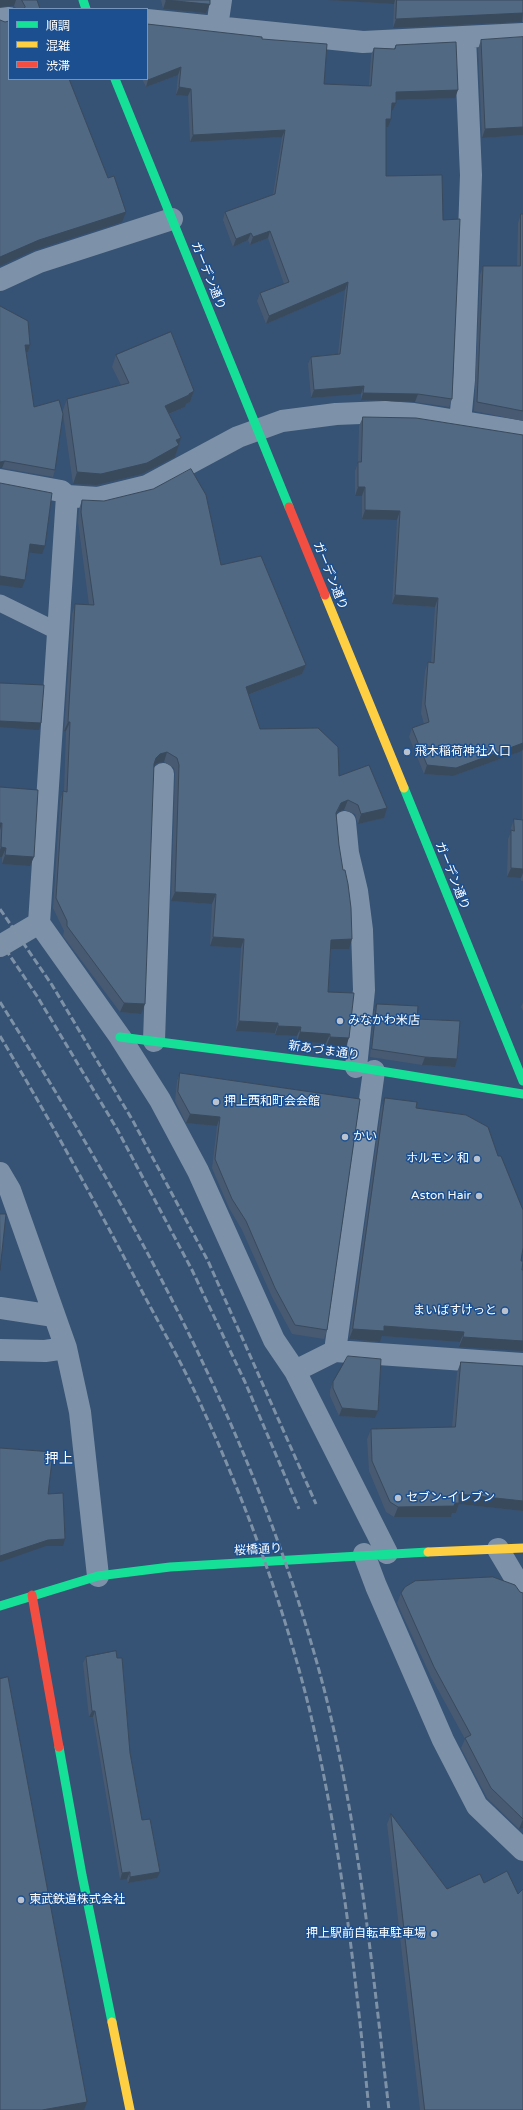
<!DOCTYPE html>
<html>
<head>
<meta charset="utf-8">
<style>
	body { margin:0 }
	#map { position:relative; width:523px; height:2110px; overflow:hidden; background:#365274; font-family:"Varela Round","Noto Sans JP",sans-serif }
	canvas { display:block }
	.legend { position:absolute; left:8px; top:8px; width:140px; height:72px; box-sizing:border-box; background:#1b4f8f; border:1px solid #7695bc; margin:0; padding:5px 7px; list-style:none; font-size:12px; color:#fff }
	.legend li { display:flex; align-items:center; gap:8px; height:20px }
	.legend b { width:20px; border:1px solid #7695bc }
</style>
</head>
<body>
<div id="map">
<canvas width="523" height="2110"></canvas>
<ul class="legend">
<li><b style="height:5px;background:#16e098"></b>順調</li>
<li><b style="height:5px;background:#ffcf43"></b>混雑</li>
<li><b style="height:5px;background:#f24e42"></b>渋滞</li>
</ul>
</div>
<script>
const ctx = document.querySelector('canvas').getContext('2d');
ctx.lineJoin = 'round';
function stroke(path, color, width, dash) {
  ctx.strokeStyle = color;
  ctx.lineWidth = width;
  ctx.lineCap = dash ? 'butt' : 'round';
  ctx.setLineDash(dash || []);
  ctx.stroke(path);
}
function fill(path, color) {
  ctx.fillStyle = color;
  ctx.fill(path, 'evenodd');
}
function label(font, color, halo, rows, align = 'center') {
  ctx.font = font + ' "Varela Round","Noto Sans JP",sans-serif';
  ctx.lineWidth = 3;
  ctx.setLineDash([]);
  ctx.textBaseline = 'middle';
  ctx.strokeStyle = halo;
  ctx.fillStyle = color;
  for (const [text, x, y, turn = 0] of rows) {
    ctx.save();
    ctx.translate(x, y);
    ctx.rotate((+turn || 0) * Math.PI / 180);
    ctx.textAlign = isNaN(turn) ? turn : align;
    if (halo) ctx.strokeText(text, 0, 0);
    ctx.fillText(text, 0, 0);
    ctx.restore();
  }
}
stroke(new Path2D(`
	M0 603 57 631`), '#7d92a8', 17);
stroke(new Path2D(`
	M0 19 9 18
	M147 20 363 42 523 34
	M217 27 221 0
	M0 280 39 262 172 219
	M460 422 464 380 471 175 465 37
	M0 480 61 491 67 496
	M345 822 348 853 357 891 362 930 364 990 356 1067
	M39 923 67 496 98 498 147 486 238 437 282 421 336 414 385 412 414 414 523 432
	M0 946 39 923 120 1037 160 1100 198 1171 274 1340 295 1371 387 1553
	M154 1041 163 774
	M0 1173 10 1190 66 1348 80 1412 98 1576
	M0 1308 54 1316
	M0 1350 45 1351 66 1348
	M335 1351 374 1071
	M295 1371 335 1351 523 1364
	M498 1549 523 1591
	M364 1554 376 1586 443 1740 477 1806 523 1850`), '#7d92a8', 22);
stroke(new Path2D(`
	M83 0 86 9
	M115 79 289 507
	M404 788 523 1081
	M120 1037 356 1067 523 1094
	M0 1606 98 1576 170 1567 428 1552
	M59 1747 82 1875 112 2022`), '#16e098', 9);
stroke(new Path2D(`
	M325 595 404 788
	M428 1552 523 1548
	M112 2022 130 2110`), '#ffcf43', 9);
stroke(new Path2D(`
	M289 507 325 595
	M32 1595 59 1747`), '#f24e42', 9);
stroke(new Path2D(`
	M0 909 52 985 133 1121 208 1261 316 1504
	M0 941 37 996 117 1129 192 1270 245 1382 299 1509
	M0 1002C136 1218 257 1437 323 1685 359 1824 372 1968 389 2110
	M0 1036C47 1115 92 1196 135 1278 154 1315 176 1352 194 1390 242 1492 285 1607 311 1716 341 1845 356 1978 369 2110`), '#7e92a7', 3, [7, 3]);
fill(new Path2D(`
	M0 0H37L40 9H17L14 6 0 7Z
	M161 0H210L206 13 163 9Z
	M327 0H523V22L393 28 394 4Z
	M147 24 262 39 324 84 369 86 371 55 374 48 394 49 396 45 455 98 396 100V103L393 110H391L388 127H386V176L443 220 452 399 449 407 415 402 361 400V394L311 398 308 364 311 357 338 354 345 290 266 324 257 301 260 293 284 284 268 238 250 245 248 240 233 247 223 220 225 212 273 195 282 137 190 142 188 96 176 95 178 75 146 87 142 79H147Z
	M523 37V135L482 138 478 49 481 40Z
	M521 214H523V421L474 411 480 275 483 266H517L518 223Z
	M0 306 30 345 28 352H26L34 407 63 412V410L67 399 121 385 112 367 116 355 194 391 190 402 186 404 185 407 169 414 181 438 178 444 179 445 175 457 142 474 97 485 73 484 63 414 55 470 53 477 2 468H0Z
	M363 417 523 435V881H521V878L507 877 508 839 511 832V828L514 819 522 820V751L453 776 424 774 409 737 412 728 424 724 421 713 425 671 428 662 431 663 435 607 392 604 397 520 362 519V496H355V471L358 463 359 426Z
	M82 500 221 565 306 665 302 674 248 695 260 729 339 776 384 818 358 824 355 814 344 810 337 812 336 815 349 949H331L328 992 345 1048 326 1047V1043L297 1042V1036L275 1035V1033L236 1031 241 948 210 946 212 904 171 901 175 774 174 768 164 762 157 763 154 766 141 1014 120 1012 63 936 64 931 53 908 60 801 63 791H64L66 731H64L72 614 75 604 89 605 78 522 79 509Z
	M0 787 30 866 2 864V857H0Z
	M523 1002V1011L521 1007Z
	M377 1004 455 1067 422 1065 370 1057 374 1012Z
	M180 1073 360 1099 327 1330 324 1339 292 1334 272 1297 242 1230 229 1208 212 1168 217 1126 186 1123 175 1101 177 1081Z
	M385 1098 416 1108 498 1156 523 1210 459 1347 460 1342 382 1336 380 1342 349 1339 381 1108Z
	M461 1362 523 1366V1511L459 1504 456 1513H452L451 1517H394L386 1512 369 1471 367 1439 371 1429 452 1427 457 1372Z
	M333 1382 378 1411 375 1418 339 1416 330 1396V1390Z
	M520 1592 523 1593V1828L519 1829 487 1798 461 1748 465 1739 431 1677 397 1603 401 1593Z
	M86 1657 130 1753 142 1820 157 1878 128 1883 127 1879 120 1880 93 1717H89L83 1663Z
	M391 1814 447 1889 484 1883 518 1894 523 2110H420L387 1824Z`), '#475a72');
fill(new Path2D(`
	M0 0H16L14 6 0 7Z
	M166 0 210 4 206 13 163 9Z
	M327 0H395L394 4Z
	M523 13 522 22 393 28 396 19Z
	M181 67 178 75 146 87 148 80Z
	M179 87 191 89 188 96 176 95Z
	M458 90 455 98 393 100 396 92Z
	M392 103H396L393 110H389Z
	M386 119H391L388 127H383Z
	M523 127V135L482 138 485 129Z
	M285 130 282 137 190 142 193 135Z
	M126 212 122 222 35 250 0 266V257L39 240Z
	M270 231 268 238 250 245 253 237Z
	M251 233 248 240 233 247 236 239Z
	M348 282 345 290 266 324 269 316Z
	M25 345H30L28 352H22Z
	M364 386 361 394 311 398 314 390Z
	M194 391 190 402 186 404 185 407 161 417 165 406Z
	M363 393 418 394 415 402 361 400Z
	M181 438 178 446 179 445 175 457 142 474 97 485 73 484 77 472 176 440Z
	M5 461 2 468H0V462Z
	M358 487H365L362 496H355Z
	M365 510 400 511 397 520 362 519Z
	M30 544 45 546 42 554 27 552Z
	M0 576 25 580 22 588 0 585Z
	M395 595 438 598 435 607 392 604Z
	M306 665 302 674 242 697 246 687Z
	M0 721 41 723 39 730 0 727Z
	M68 722H70L66 731H64Z
	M523 743V749L522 751 453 776 424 774 427 765Z
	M167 752 164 762 157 763 152 768 156 758 160 754Z
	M348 800 344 810 337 812 333 823 341 803Z
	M387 808 384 818 358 824 361 814Z
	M0 823H2L0 830Z
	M1 847 6 848 2 857H0V850Z
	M5 855 34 857 30 866 2 864Z
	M511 868 523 869V873L521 878 507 877Z
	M175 892 216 894 212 904 171 901Z
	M213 937 244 939 241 948 210 946Z
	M352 939 349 949H328L331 940Z
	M124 1003 145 1004 141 1014 120 1012Z
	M239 1021 278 1023 275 1033 236 1031Z
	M278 1026 301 1027 297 1036 275 1035Z
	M300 1032 330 1034 326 1043 297 1042Z
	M330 1037 349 1038 345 1048 326 1047Z
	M425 1057 457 1059 455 1067 422 1065Z
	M190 1114 220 1117 217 1126 186 1123Z
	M384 1326 464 1332 460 1342 382 1336 380 1342 349 1339 353 1329Z
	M463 1337 523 1341V1351L459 1347Z
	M342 1408 378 1411 375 1418 339 1416Z
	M459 1494 523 1501V1511L459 1504 456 1513H452L451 1517H394L398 1507 455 1503Z
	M65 1539 63 1546H46L0 1562V1556L48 1540Z
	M92 1711H95L93 1717H89Z
	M523 1819V1828L519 1829Z
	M130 1872 127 1879 120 1880 122 1873Z
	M160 1872 157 1878 128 1883 130 1877Z
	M87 2102 84 2110H42Z`), '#394a5c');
const building = new Path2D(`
	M22 0H37L40 9H24L25 7Z
	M166 0H210V4Z
	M397 0H523V13L396 19Z
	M0 20 5 22 9 21V79H69L108 178 114 176 126 212 39 240 0 257Z
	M147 24 262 37V39L327 44 324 84 371 86 374 48 395 49 396 45 456 42 458 90 396 92V103H392L391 119H386V176L442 175 443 220 460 219 452 399 418 394 363 393 364 386 314 390 311 357 340 354 348 282 269 316 260 293 289 282 270 231 253 237 251 233 236 239 225 212 275 194 285 130 193 135 191 89 179 87 181 67 148 80 147 76Z
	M523 37V127L485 129 481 40Z
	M521 214H523V411L477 402 483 266H520Z
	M0 306 28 321 30 345H25L34 407 59 400 63 414 55 470 5 461 0 462Z
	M171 332 194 391 189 394V395L165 406 181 438 176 440 179 445 147 463 101 474 77 472 67 399 129 383 116 355Z
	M363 417 416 418 523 435V743L456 768 427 765 412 728 429 722 425 704 428 662 434 663 438 598 395 595 400 511 365 510V487H358V462H361Z
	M191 469 206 495 221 565 261 556 306 665 246 687 260 729 318 728 338 747 339 776 369 765 387 808 361 814 358 805 348 800 341 803 336 813 339 845 343 870H345L348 884 351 908 352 939 331 940 328 992 354 993 349 1038 330 1037V1034L300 1032 301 1027 278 1026V1023L239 1021 244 939 213 937 216 894 175 892 179 765 177 758 167 752 160 754 156 758 154 764 145 1004 124 1003 67 926V921L56 898 63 791 67 792 70 722H68L75 604 94 605 81 512 82 500 104 501 153 489Z
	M0 483 52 493 45 546 30 544 25 580 0 576Z
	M0 683 44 685 41 723 0 721Z
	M0 787 38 790 34 857 5 855 6 848 1 847 2 823H0Z
	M514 819 523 820V869L511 868V830L514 831Z
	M377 1004 418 1006 417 1019 460 1021 457 1059 425 1057 372 1049Z
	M180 1073 360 1099 327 1330 295 1325 275 1288 246 1221 232 1199 215 1159 220 1117 190 1114 178 1092Z
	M385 1098 417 1102 416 1108 466 1115 488 1127 498 1156H501L523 1210V1248L521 1261H523L522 1270H523V1341L463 1337 464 1332 384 1326V1331L353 1329Z
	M0 1214H6L0 1270Z
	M348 1356 381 1359 378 1411 342 1408 333 1388V1382Z
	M461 1362 523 1366V1501L459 1494V1503H455L454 1506 398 1507 390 1502 372 1461 371 1429 455 1427Z
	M0 1448 53 1452 48 1494 63 1493 65 1539 48 1540 0 1556Z
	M493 1577 515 1585 520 1592 523 1593V1819L491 1788 465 1738 471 1735 434 1667 401 1593 405 1587 415 1581Z
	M116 1651 117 1658H122L130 1753 142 1820 150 1819 160 1872 130 1877V1872L122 1873 95 1711H92L86 1657Z
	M8 1677 87 2102 42 2110H0V1679Z
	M391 1814 447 1889 480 1874 484 1883 507 1871 518 1894 523 1889V2110H425Z`);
fill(building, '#526984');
stroke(building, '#394a5c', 1);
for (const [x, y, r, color] of [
	[407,752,4,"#b9c2ce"],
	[340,1021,4,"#b9c2ce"],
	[216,1102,4,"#b9c2ce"],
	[345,1137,4,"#b9c2ce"],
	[477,1159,4,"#b9c2ce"],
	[479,1196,4,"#b9c2ce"],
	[505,1311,4,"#b9c2ce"],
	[398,1498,4,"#b9c2ce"],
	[21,1900,4,"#b9c2ce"],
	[434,1934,4,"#b9c2ce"]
]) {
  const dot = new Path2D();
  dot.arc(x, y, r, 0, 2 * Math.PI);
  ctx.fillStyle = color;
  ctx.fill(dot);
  stroke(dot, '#1b4f8f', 1.5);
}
label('12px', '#fff', '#1b4f8f', [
	["ガーデン通り",208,276,68],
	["ガーデン通り",330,576,68],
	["ガーデン通り",452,876,68],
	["新あづま通り",324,1051,8],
	["桜橋通り",258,1550,-3]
]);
label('12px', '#fff', '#1b4f8f', [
	["飛木稲荷神社入口",415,752],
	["みなかわ米店",348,1021],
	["押上西和町会会館",224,1102],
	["かい",353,1137],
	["ホルモン 和",469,1159,"right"],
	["Aston Hair",471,1196,"right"],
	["まいばすけっと",497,1311,"right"],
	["セブン-イレブン",406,1498],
	["東武鉄道株式会社",29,1900],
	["押上駅前自転車駐車場",426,1934,"right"]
], 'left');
label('14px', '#fff', '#1b4f8f', [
	["押上",59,1459]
]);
</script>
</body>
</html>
